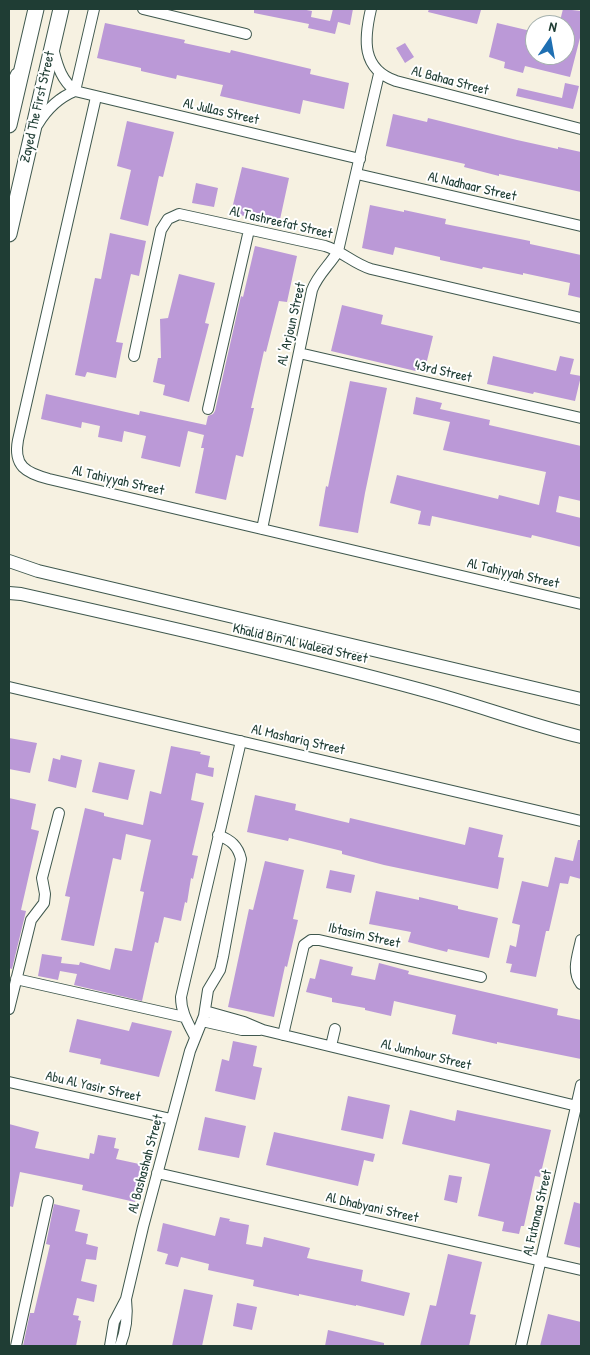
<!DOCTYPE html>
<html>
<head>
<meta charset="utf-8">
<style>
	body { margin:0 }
	#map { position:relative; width:590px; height:1355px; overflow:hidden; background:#f6f1e1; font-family:"Patrick Hand",sans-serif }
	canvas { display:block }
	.frame { position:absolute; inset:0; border:10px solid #1f3d34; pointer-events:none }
	.north { position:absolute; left:525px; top:15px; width:50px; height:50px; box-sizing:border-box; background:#fff; border:1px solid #a5b1ae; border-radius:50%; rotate:12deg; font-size:14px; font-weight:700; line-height:20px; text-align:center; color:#1f3d34 }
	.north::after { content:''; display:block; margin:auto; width:18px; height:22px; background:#1f6fb2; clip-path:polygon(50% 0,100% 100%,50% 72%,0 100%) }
</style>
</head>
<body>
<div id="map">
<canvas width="590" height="1355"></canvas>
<div class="frame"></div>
<div class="north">N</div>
</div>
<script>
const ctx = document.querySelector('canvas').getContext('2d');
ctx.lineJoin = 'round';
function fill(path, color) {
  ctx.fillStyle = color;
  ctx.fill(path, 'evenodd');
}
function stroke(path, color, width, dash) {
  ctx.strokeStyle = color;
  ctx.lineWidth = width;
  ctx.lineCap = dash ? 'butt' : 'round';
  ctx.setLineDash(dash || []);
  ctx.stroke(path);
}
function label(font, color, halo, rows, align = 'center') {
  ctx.font = font + ' "Patrick Hand",sans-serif';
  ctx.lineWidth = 4;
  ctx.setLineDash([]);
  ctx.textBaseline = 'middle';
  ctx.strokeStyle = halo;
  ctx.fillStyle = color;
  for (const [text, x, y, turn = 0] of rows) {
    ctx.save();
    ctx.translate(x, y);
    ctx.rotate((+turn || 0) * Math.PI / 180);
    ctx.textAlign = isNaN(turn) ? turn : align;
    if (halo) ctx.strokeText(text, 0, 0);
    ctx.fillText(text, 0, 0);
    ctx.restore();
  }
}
fill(new Path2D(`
	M254 9H301L312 11 311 17 330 21 333 9H353L350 25 338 22 335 34 308 28 309 24 254 13Z
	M429 9H475L481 10 477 24 428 12Z
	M563 9 581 11V34L570 77 525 66 523 73 504 68 505 62 489 57 497 23 535 32V55H565V25H559Z
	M105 23 185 40 184 43 230 53 231 50 311 69 310 74 349 83 344 109 303 100 300 114 220 96 223 85 177 75 176 79 141 71V68L97 58Z
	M405 43 414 57 405 63 396 48Z
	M565 83 579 86 573 109 516 96 518 88 562 98Z
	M393 114 427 122 428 118 517 140 558 149V147L581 152V192L499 174V176L464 167 465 164 386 146Z
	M127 121 174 132 163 177 159 176 148 226 120 219 131 170 117 166Z
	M242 167 289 178 279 224 231 213Z
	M196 183 218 188 214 207 192 203Z
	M370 205 404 212V210L446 219 445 224 530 241V244L581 255V298L568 295 570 283 523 273V275L483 267 482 269 440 260V257L395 247 393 255 362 248Z
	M110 233 146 241 139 276 131 274 116 342 123 343 116 378 87 372 85 377 75 375 95 278 101 279Z
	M255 246 297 256 287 302 279 301 266 352 264 351 251 408H254L243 457 236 455 226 500 195 493 204 448H201L204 435 188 431 180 467 141 458 146 436 124 431 122 442 98 437 100 426 82 422 81 428 41 419 46 394 139 415 140 411 206 425 208 416 213 414 215 411 241 296 243 297Z
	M179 274 215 283 205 323 209 324 189 402 163 395 165 385 153 382 158 358H161L160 319 168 318Z
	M342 305 383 315 381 324 433 336 424 373 331 351Z
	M493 356 556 371 560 356 574 359 570 374 581 376 575 401 534 392 533 394 487 384Z
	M350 381 387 388 365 493 358 533 319 526 326 486 328 487Z
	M416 397 442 403 440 409 490 420 489 425 581 446V501L559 496 556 512 581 518V547L532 535 531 538 432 516 430 526 418 524 421 511 390 503 397 475 498 499 499 495 539 505 546 472 443 450 450 422 413 414Z
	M9 738 37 743 30 773 9 769Z
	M171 746 201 752 200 754 210 756 208 767 214 768 213 777 196 773 191 800 204 803 192 855 198 856 193 879 191 878 187 903 185 902 181 921 164 917 158 943 155 942 142 1001 74 985 77 974 60 971 58 980 38 976 42 954 62 957 61 963 79 965 80 962 110 970 115 948 132 951 144 892 140 891 151 840 126 834 121 860 113 858 94 946 61 940 70 897 65 896 85 808 104 813V816L143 825 150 791 161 794Z
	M61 755 82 760 76 788 48 781 53 758 60 760Z
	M99 762 135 770 128 800 92 792Z
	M255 795 296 804 295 810 349 823 350 818 465 845 469 827 503 835 498 857 504 858 498 889 384 865 342 854V851L289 838 288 841 247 832Z
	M9 798 36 804 31 829 39 831 21 910 26 911 12 969 9 968Z
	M578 840H581V879L570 876 568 884 560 883 549 931H546L536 977 510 972 512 964 506 963 510 945 516 947 520 925 512 923 522 881 548 887 555 857 573 861Z
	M265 861 304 870 293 919 298 920 287 967 285 966 274 1017 228 1007 249 909 253 910Z
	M330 870 355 875 351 893 326 888Z
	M376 891 419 900V897L458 906V909L498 918 489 958 448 949 447 952 408 942 411 932 369 924Z
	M320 959 353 967 351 975 375 980 379 963 409 971 408 974 558 1009 557 1015 581 1020V1059L497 1042V1044L452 1034 456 1015 394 1001 391 1016 365 1010V1008L332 1002V998L306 992 310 978 315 979Z
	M77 1019 129 1031 132 1022 172 1031 159 1077 100 1064 101 1059 69 1052Z
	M233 1041 257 1046 253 1066 262 1068 255 1100 215 1091 222 1059 229 1061Z
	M348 1096 390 1105 383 1139 341 1130Z
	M410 1110 455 1121 457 1110 551 1130 540 1177 535 1176 524 1226H521L519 1234 502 1231 504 1222 478 1216 490 1164 402 1144Z
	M205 1117 246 1126 239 1158 198 1150Z
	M9 1124 39 1132 35 1148 89 1159 90 1153 94 1154 98 1135 116 1138 114 1148 119 1149 116 1159 144 1165 135 1202 82 1190 83 1185 20 1172 13 1207 9 1206Z
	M274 1132 375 1154 373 1162 364 1160 358 1186 266 1165Z
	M449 1175 462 1177 457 1203 444 1200Z
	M574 1202 581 1204V1248L564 1244Z
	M54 1204 80 1210 75 1231 88 1234 86 1244 98 1247 96 1260 86 1259 81 1281 97 1285 94 1302 77 1298 73 1315 79 1316 78 1320 81 1321 76 1346H23L30 1313H34L50 1245 46 1244Z
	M220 1217 230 1219 229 1221 249 1225 246 1244 262 1247 264 1237 310 1248 307 1258 363 1270 361 1281 410 1293 404 1316 356 1305V1306L299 1294V1296L253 1286 254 1280 208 1270 209 1264 181 1257 178 1267 165 1264 168 1254 157 1251 163 1223 215 1236Z
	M448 1254 482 1262 470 1314 476 1315 469 1346H420L430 1305 436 1306Z
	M184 1289 213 1295 202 1346H172Z
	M237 1303 257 1307 252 1330 233 1326Z
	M548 1314 581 1322V1346H540Z
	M328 1330 384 1343V1346H325Z`), '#bb99d7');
const minor = new Path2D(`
	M143 9 246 34
	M371 9C364 39 361 69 396 81L581 129
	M54 52C58 68 62 80 75 91L360 159
	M9 89 16 74
	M75 91 94 9
	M96 97 18 440C13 466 26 473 49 479L581 604
	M38 124C47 109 58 98 75 91
	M357 174 581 226
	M299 353 581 418
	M134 356 161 230 168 219 179 214 325 246C342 251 354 264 371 269L581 318
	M208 409 249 230
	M262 529 312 290C318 274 330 265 338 251L379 74
	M9 687 581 821
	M581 940C578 955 571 971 581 984
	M16 979 184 1017
	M9 1009 31 920 44 903 45 894 42 878 59 813
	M205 1011 244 1022 263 1030 581 1107
	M202 1021 242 1030H260
	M283 1035 303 949 304 945 311 940H319L481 977
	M195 1037C188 1023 181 1012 181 997L241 741
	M331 1046 335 1029
	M9 1082 171 1119
	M157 1173 581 1270
	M16 1346 48 1201
	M110 1346 114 1322 126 1299 143 1227 190 1051 204 1016 208 990 220 970 223 957 241 859C238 846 231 840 218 835
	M120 1346C126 1331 128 1315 126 1299
	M521 1346 581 1085`);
const tertiary = new Path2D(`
	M9 561 38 571 581 699
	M9 593 21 594C155 624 289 654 422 690 475 704 527 724 581 737`);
const primary = new Path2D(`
	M9 125 36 9
	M9 234 61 9`);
stroke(minor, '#3f584e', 12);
stroke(tertiary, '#3f584e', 14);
stroke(primary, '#3f584e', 17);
stroke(minor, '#fff', 10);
stroke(tertiary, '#fff', 12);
stroke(primary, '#fff', 15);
label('14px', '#1f3d34', '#fff', [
	["Al Bahaa Street",450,81,15],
	["Zayed The First Street",38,107,-77],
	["Al Jullas Street",221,112,13],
	["Al Nadhaar Street",472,187,13],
	["Al Tashreefat Street",281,223,13],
	["Al 'Arjoun Street",292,324,-77],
	["43rd Street",443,372,13],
	["Al Tahiyyah Street",118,481,13],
	["Al Tahiyyah Street",513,574,13],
	["Khalid Bin Al Waleed Street",300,644,13],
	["Al Mashariq Street",298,740,13],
	["Ibtasim Street",364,936,13],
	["Al Jumhour Street",426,1055,14],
	["Abu Al Yasir Street",93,1087,13],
	["Al Bashashah Street",146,1164,-75],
	["Al Dhabyani Street",372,1208,13],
	["Al Futanaa Street",538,1213,-77]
]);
</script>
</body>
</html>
